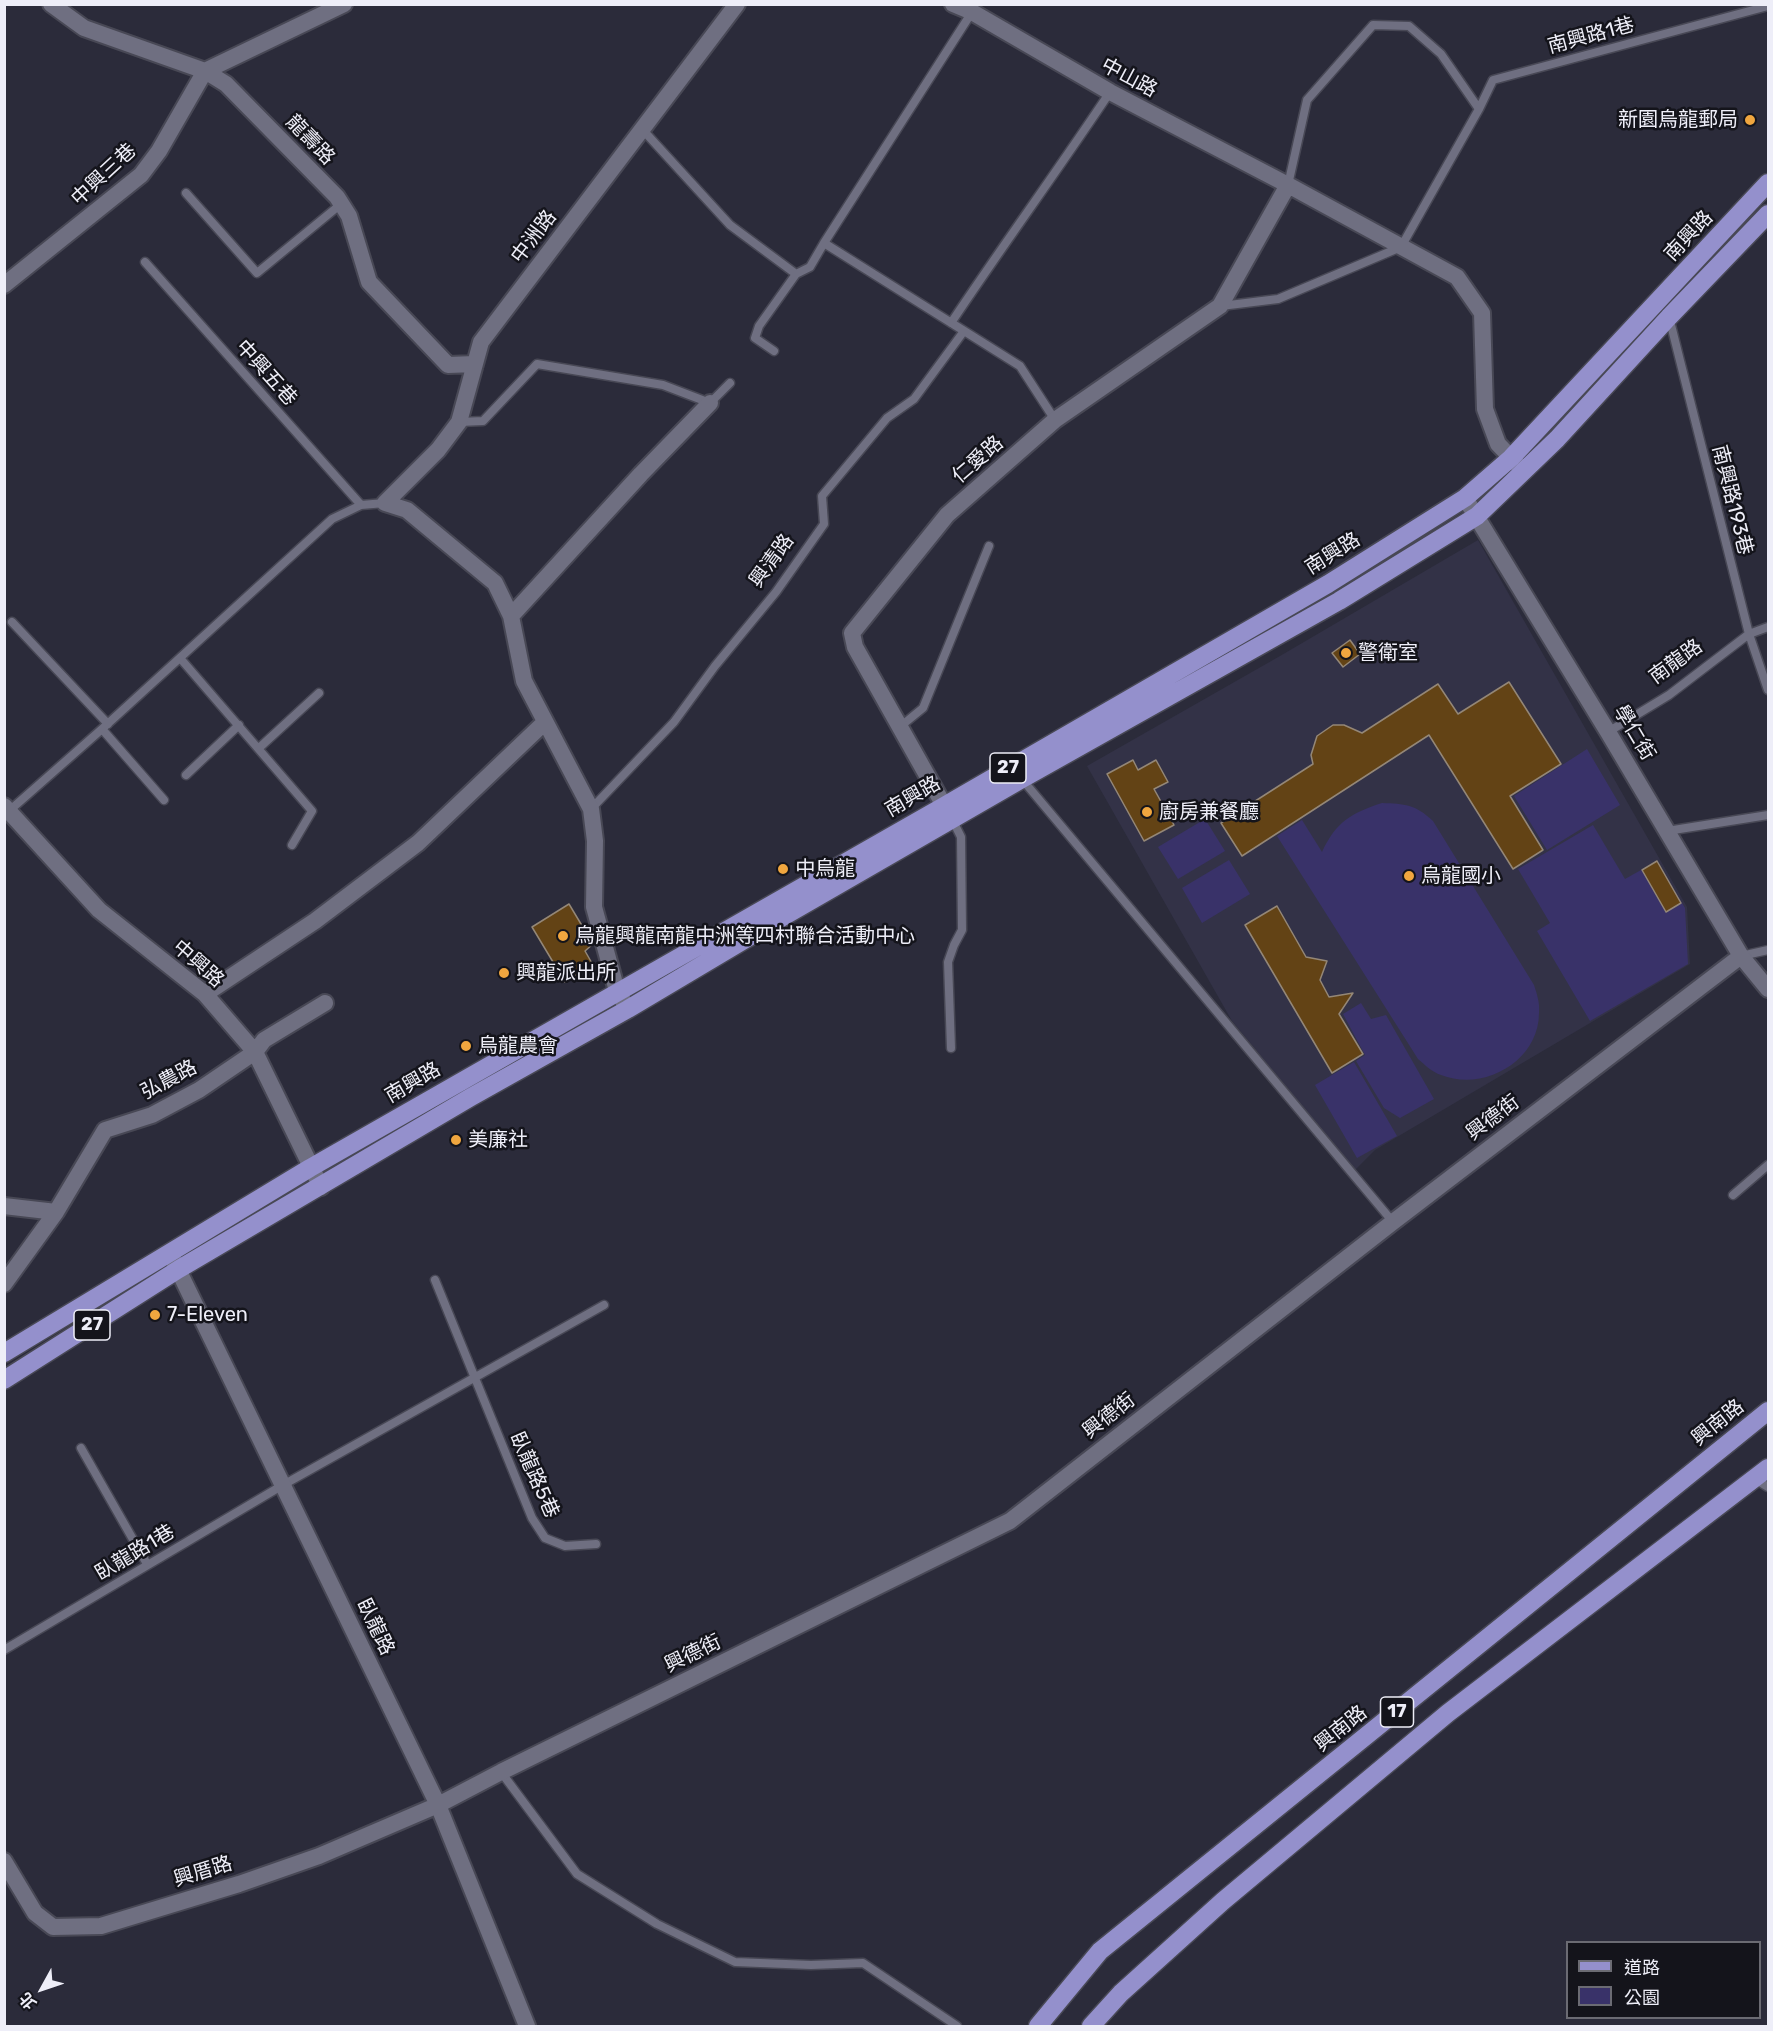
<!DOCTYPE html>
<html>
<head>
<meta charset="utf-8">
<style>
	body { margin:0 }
	#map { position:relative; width:1773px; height:2031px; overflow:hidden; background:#2b2b3a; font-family:Rubik,"Noto Sans TC",sans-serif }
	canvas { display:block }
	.frame { position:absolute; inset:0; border:6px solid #eeeef8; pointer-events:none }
	.legend { position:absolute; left:1566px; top:1941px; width:195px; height:78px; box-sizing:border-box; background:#14141b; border:2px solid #6b6b73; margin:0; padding:8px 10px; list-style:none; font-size:18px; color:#eeeef8 }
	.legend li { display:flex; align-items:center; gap:12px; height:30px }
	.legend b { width:30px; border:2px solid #6b6b73 }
	.north { position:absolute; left:12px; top:1959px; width:60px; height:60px; -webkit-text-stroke:4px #14141b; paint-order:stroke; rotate:230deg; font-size:16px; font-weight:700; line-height:24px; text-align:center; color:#eeeef8 }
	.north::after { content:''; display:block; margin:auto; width:21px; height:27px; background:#eeeef8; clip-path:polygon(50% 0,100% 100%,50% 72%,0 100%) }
</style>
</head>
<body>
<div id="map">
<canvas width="1773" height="2031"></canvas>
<div class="frame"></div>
<ul class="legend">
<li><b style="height:8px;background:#9490cc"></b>道路</li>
<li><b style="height:16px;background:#393269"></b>公園</li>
</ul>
<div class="north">北</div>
</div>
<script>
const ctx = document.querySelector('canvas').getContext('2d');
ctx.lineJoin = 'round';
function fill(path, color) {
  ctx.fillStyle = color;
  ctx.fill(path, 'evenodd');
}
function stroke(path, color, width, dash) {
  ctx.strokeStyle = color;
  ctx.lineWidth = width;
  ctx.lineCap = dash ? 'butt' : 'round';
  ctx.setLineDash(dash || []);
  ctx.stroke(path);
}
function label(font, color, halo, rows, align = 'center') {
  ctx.font = font + ' Rubik,"Noto Sans TC",sans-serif';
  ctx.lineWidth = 5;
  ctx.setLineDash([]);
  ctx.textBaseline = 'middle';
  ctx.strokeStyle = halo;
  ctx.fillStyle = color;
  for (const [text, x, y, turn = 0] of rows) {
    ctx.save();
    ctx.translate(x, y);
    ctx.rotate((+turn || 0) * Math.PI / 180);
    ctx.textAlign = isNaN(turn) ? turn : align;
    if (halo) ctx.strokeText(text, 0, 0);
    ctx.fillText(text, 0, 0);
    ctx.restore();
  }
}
fill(new Path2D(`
	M1478 540 1687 907 1690 964 1375 1150 1355 1170 1232 1021 1087 766 1280 656Z`), '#333247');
fill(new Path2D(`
	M1587 749 1620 805 1547 850 1514 796Z
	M1382 803C1405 804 1415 804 1433 821L1534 985C1537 994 1540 1003 1539 1013 1539 1061 1484 1092 1441 1075 1432 1072 1425 1065 1418 1059L1277 836 1302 820 1322 852C1336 822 1351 813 1382 803Z
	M1205 819 1225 851 1178 879 1158 847Z
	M1593 825 1625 879 1657 861 1685 908 1688 964 1590 1021 1537 931 1550 923 1518 869Z
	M1229 860 1250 894 1202 923 1182 888Z
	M1361 1003 1371 1019 1386 1015 1434 1099 1400 1118 1384 1108 1356 1061 1365 1055 1343 1014Z
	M1354 1062 1397 1136 1357 1158 1315 1085Z`), '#393269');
const building = new Path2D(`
	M1350 640 1360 654 1343 667 1332 653Z
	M1509 682 1561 764 1510 796 1543 850 1513 869 1429 735 1242 856 1221 823 1313 764 1311 755 1317 736 1333 725H1344L1362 733 1438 684 1458 714Z
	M1133 760 1138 770 1156 760 1168 782 1154 789 1174 825 1144 841 1107 774Z
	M1657 861 1681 903 1666 912 1642 870Z
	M569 904 593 944 585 951 593 965 565 982 532 927Z
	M1277 906 1306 957 1327 961 1320 980 1329 997 1353 993 1339 1014 1363 1054 1332 1073 1245 925Z`);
fill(building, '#634315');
stroke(building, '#948777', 1.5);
const lane = new Path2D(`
	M642 129 730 225 796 274
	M1288 185 1307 100 1373 25 1409 26 1441 54 1479 109
	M186 193 257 273 341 204
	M824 243 1020 366 1055 420
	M145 262 361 505
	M1221 306 1278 299 1401 247 1479 109 1493 80 1768 6
	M1669 317 1749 634 1768 690
	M951 323C1003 245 1058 170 1110 92
	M774 351 755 338 759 326 796 274 810 267 824 243 972 12
	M459 422 483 421 537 364 663 385 710 403 730 383
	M12 622 108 724
	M180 658 312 811 292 845
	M901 726 923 708 989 546
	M102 729 164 800
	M1608 732 1669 695 1749 634 1768 627
	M259 748 319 693
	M186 775 239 725
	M1021 778 1393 1222
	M591 809 674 722 715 666 776 592 824 524 822 496 887 418 914 399 964 331
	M9 811 102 729 332 519 361 505 385 503
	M1667 831 1768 815
	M1741 956 1768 950
	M951 1048 948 962 954 945 962 930 961 837 953 821
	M1733 1195 1768 1165
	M435 1280 532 1518 545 1538 565 1546 596 1544
	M81 1448 147 1564
	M1755 1479 1768 1487
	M4 1650 283 1485 604 1305
	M501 1772 577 1874 657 1924 735 1962 811 1965 863 1963 957 2026`);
const street = new Path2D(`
	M51 4 84 28 205 71 226 84 337 197 349 216 369 282 448 365 475 364
	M953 4 972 12 1110 92 1288 185 1457 277 1482 313 1485 409 1498 444 1520 467
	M4 285 141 175 159 151 205 71 344 4
	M1465 498 1608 732 1741 956 1768 989
	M511 616 641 474 710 403
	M4 806 99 910 205 994 255 1052 321 1187
	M951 818 855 647 852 633 947 515 1055 420 1220 306 1288 185
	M205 994 315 921 418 843 545 722
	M628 1009 617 991 594 907 595 841 591 809 524 681 511 616 495 583 407 510 385 503 438 450 459 422 481 342 737 4
	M4 1206 56 1212
	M170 1253 438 1805 527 2026
	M4 1284 56 1212 105 1130 152 1115 199 1090 255 1052 264 1040 325 1003
	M4 1861 35 1913 53 1927 101 1926 239 1884 319 1856 438 1805 501 1772 1010 1521 1393 1222 1741 956`);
const primary = new Path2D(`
	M4 1353 310 1168 944 806 1328 584 1465 498 1511 458 1768 183
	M4 1380 179 1269 471 1097 628 1009 786 915 1022 779 1339 601 1477 516 1557 439 1669 317 1768 214
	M1038 2026 1100 1951 1768 1411
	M1091 2026 1121 1993 1223 1901 1448 1713 1768 1468`);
stroke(lane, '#484855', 11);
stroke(street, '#484855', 20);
stroke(primary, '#484855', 21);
stroke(lane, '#6f6f81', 8);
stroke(street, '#6f6f81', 16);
stroke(primary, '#9490cc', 18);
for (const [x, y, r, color] of [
	[1750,120,6,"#f0a63f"],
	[1346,653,6,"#f0a63f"],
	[1147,812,6,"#f0a63f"],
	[783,869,6,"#f0a63f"],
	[1409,876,6,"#f0a63f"],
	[563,936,6,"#f0a63f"],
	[504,973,6,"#f0a63f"],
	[466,1046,6,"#f0a63f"],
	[456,1140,6,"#f0a63f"],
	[155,1315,6,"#f0a63f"]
]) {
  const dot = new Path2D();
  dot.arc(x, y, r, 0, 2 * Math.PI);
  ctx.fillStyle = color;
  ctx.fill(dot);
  stroke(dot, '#14141b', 2);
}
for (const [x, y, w] of [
	[1008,768,36],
	[92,1325,36],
	[1397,1712,33]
]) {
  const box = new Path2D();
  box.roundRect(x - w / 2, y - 15, w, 30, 4.5);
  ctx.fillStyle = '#14141b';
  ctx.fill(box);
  stroke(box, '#eeeef8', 1.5);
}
label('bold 18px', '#eeeef8', null, [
	["27",1008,768],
	["27",92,1325],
	["17",1397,1712]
]);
label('20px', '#eeeef8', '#14141b', [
	["南興路1巷",1591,36,-15],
	["中山路",1129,78,28],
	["龍壽路",310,140,46],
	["中興三巷",104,175,-43],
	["南興路",1689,236,-47],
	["中洲路",534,237,-53],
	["中興五巷",266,373,48],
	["仁愛路",978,460,-41],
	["南興路193巷",1732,500,76],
	["南興路",1333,554,-32],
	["興清路",772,561,-54],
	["南龍路",1676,662,-36],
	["學仁街",1634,733,59],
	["南興路",913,797,-30],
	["中興路",198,964,41],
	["弘農路",169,1080,-28],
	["南興路",413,1083,-30],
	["興德街",1493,1118,-37],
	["興德街",1109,1416,-38],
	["興南路",1718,1423,-39],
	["臥龍路5巷",534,1475,66],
	["臥龍路1巷",135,1553,-31],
	["臥龍路",375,1627,64],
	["興德街",693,1654,-26],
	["興南路",1341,1729,-39],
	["興厝路",203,1872,-17]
]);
label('20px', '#eeeef8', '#14141b', [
	["新園烏龍郵局",1738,120,"right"],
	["警衛室",1358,653],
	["廚房兼餐廳",1159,812],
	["中烏龍",795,869],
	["烏龍國小",1421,876],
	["烏龍興龍南龍中洲等四村聯合活動中心",575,936],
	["興龍派出所",516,973],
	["烏龍農會",478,1046],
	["美廉社",468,1140],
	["7-Eleven",167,1315]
], 'left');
</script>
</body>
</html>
